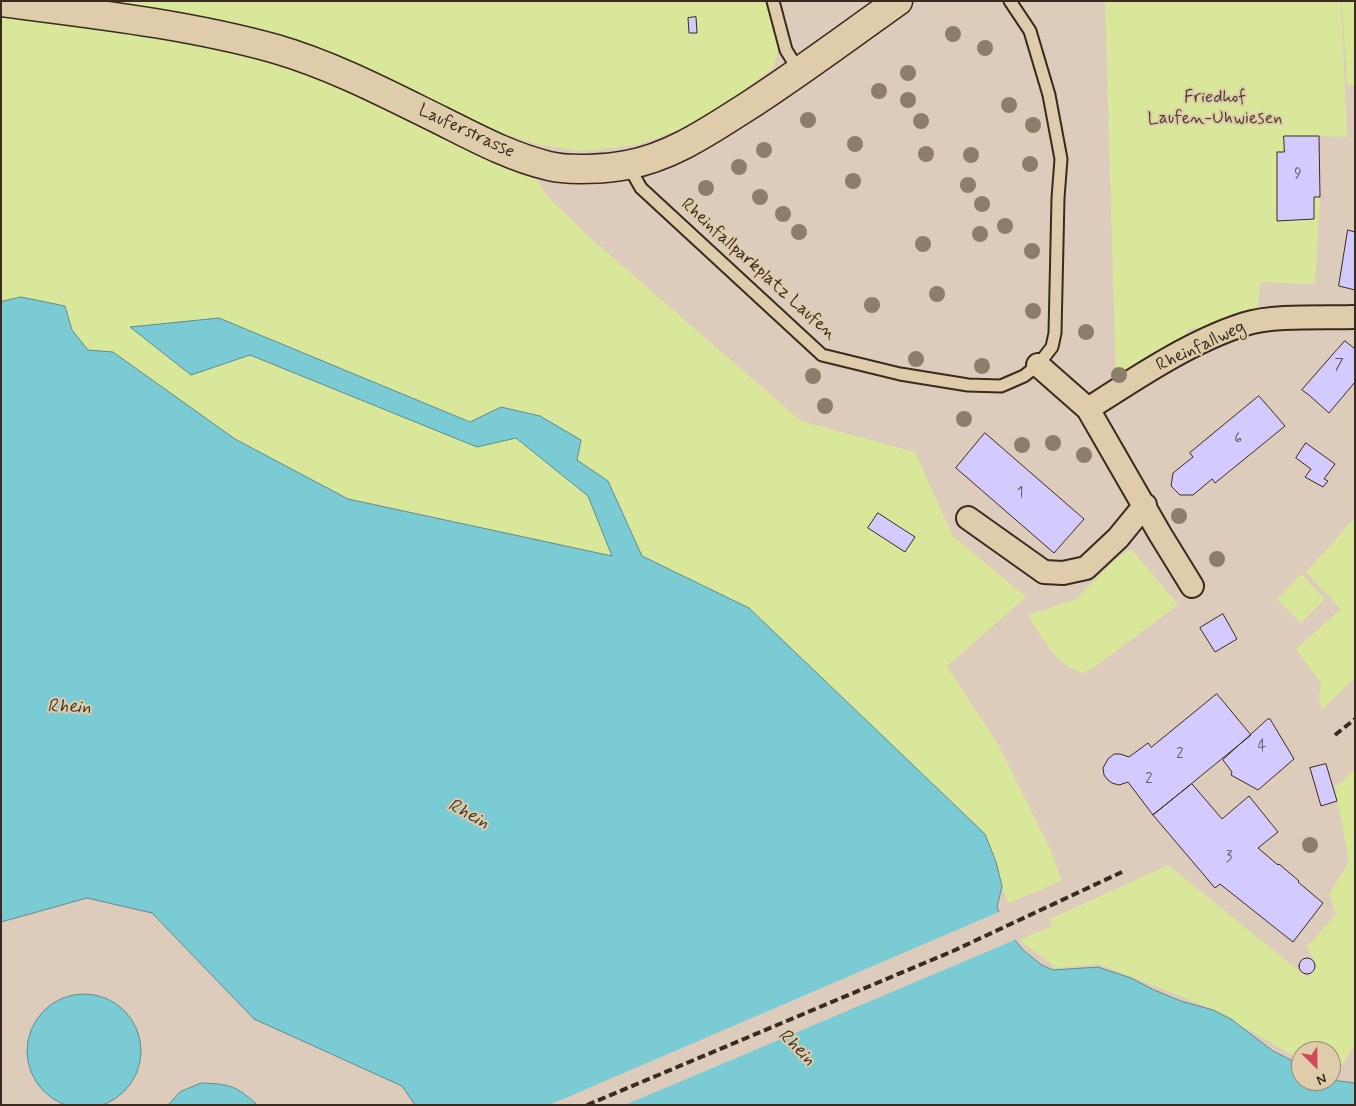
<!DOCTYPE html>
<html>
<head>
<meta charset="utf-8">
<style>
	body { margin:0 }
	#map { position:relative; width:1356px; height:1106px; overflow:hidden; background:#dcb; font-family:Mynerve,sans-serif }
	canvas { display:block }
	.frame { position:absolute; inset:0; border:2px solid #3b2a1e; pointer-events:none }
	.north { position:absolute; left:1291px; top:1041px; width:50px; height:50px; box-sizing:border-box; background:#dfccaa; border:1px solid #9d8b72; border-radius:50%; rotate:157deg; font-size:14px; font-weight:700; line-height:20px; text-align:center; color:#3b2a1e }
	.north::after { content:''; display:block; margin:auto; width:18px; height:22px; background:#d1495b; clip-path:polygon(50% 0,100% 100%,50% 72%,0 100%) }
</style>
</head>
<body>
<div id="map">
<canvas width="1356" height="1106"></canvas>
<div class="frame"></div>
<div class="north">N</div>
</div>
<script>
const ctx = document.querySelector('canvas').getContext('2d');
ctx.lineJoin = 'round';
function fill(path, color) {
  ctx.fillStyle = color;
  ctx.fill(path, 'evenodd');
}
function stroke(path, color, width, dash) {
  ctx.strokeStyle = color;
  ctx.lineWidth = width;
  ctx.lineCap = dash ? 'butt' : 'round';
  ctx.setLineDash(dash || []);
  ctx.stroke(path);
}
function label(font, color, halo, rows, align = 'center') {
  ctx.font = font + ' Mynerve,sans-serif';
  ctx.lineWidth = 4;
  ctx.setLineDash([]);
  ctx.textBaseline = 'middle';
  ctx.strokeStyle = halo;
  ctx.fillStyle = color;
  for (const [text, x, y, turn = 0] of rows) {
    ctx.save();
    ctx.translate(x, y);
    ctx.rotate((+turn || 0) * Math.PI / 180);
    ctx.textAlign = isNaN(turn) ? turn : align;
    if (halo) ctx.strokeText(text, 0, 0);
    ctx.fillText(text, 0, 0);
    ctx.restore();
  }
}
fill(new Path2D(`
	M1 1H767L779 49 773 68 722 106 676 131 637 145 580 151 540 145 508 135 548 197 586 234 801 421 915 452 953 536 1026 597 947 666 999 746 1051 851 1062 881 1008 903 985 834 749 608 642 556 608 481 501 407 470 422 219 318 191 375 250 355 477 447 516 438 588 496 612 557 348 499 235 439 113 352 88 350 72 330 65 306 21 297 1 302Z
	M1105 1H1341L1347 137 1319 136 1320 197 1315 284 1261 282 1257 311 1201 334 1195 328 1189 329 1181 340 1116 380Z
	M1342 1H1355V85H1347Z
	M1355 518V678L1322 710 1319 697 1321 683 1296 649 1341 609 1306 572Z
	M1131 549 1178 605 1092 669 1082 673C1055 663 1042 638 1028 615L1076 599 1116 559Z
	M1301 574 1325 599 1301 623 1277 599Z
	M1355 769V1045L1333 1078 1331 1077V1051H1301V1060L1213 1009 1099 964 1057 968 1019 940 1052 926 1050 919 1168 865 1308 978 1317 966 1307 947 1336 914 1329 894 1349 862 1335 788Z`), '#d8e79a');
const water = new Path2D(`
	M21 297 65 306 72 330 88 350 113 352 235 439 348 499 612 556 588 496 516 438 477 447 250 355 191 375 130 327 219 318 470 422 501 407 540 416 581 440 577 460 608 481 642 556 749 608 985 834 996 862 1002 886 997 907 1005 928 1024 951 1042 965 1053 970 1098 967 1131 978 1154 990 1181 1001 1213 1010 1231 1019 1273 1051 1295 1062H1301V1081H1331V1080L1355 1083V1105H415L402 1086 254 1019 152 913 87 898 1 922V302Z
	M27 1051a57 57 0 1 1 114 0a57 57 0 1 1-114 0Z
	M201 1083C227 1084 237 1085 257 1105H168L180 1092Z`);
fill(water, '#7bcbd5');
stroke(water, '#618b8c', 1);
fill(new Path2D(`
	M1001 911 1007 927 1017 939 625 1105H549Z`), '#dcb');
const building = new Path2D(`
	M696 17 697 33H689L688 18Z
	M1284 136H1319L1320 197H1314V219L1277 221V152H1284Z
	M1348 230 1355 232V290L1339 286Z
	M1345 341 1355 349V382L1329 413 1309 395 1302 390Z
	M1259 396 1285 426 1215 483 1212 479 1193 495H1180L1171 486 1173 473 1193 457 1190 453Z
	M985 433 1084 519 1054 553 956 468Z
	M1306 443 1335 464 1324 479 1328 481 1323 487 1305 477 1311 469 1296 458Z
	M878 513 915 537 905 552 868 528Z
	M1223 614 1237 639 1215 652 1200 628Z
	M1217 694 1251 735 1153 815 1128 782 1119 785 1112 783 1108 780 1104 775 1103 768 1108 759 1114 754H1120L1129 757 1148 743 1151 747Z
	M1268 719H1270L1294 759 1258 790 1231 775 1232 772 1223 760Z
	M1326 764 1337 801 1321 806 1310 768Z
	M1192 784 1222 819 1249 796 1278 832 1258 848 1278 865 1279 864 1299 881 1298 882 1323 903 1293 942 1220 884 1215 888 1153 815Z
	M1299 966a8 8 0 1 1 16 0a8 8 0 1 1-16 0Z`);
fill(building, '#d3cbfe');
stroke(building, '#3b2a1e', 1);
const lane = new Path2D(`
	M773 1 786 50 799 71
	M628 165 641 188 822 355 900 374 968 385 1001 386 1024 376 1038 365 1052 347 1055 333 1058 198 1061 159 1049 95 1030 31 1010 1`);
const street = new Path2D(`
	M1038 365 1088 409 1160 534 1192 586
	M1088 409C1136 378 1191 341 1245 324 1274 315 1323 318 1355 317
	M968 518 1044 572 1063 573 1086 568 1118 538 1145 505`);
const secondary = new Path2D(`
	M1 2C93 14 186 24 276 49 334 66 387 94 442 121 476 138 511 157 549 166 568 171 608 169 627 165 671 157 709 131 745 108 798 74 847 37 898 1`);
stroke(lane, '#3b2a1e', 15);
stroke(street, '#3b2a1e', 26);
stroke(secondary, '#3b2a1e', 31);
stroke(lane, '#dfccaa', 11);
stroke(street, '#dfccaa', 22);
stroke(secondary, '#dfccaa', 28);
stroke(new Path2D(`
	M1335 735 1355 719
	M587 1105 953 951 1122 872`), '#3b2a1e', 4, [8, 4]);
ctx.fillStyle = '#8d7d6b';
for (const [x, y] of [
	[953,34],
	[985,48],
	[908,73],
	[879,91],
	[908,100],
	[1009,105],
	[808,120],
	[921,121],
	[1033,125],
	[855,144],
	[764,150],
	[926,154],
	[971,155],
	[1030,164],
	[739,167],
	[853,181],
	[968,185],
	[706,188],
	[760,197],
	[982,204],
	[783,214],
	[1005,226],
	[799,232],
	[980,234],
	[923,244],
	[1032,251],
	[937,294],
	[872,305],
	[1033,311],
	[1086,332],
	[916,359],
	[982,366],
	[1119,375],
	[813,376],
	[825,406],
	[964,419],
	[1053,443],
	[1022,445],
	[1084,455],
	[1179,516],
	[1217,559],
	[1310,845]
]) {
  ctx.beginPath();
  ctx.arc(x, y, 8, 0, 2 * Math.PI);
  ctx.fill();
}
label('15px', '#615256', null, [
	["9",1298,175],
	["7",1339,366],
	["6",1238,440],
	["1",1020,494],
	["4",1262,747],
	["2",1180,755],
	["2",1149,780],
	["3",1229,858]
]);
label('18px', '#4b3d2a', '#dfccaa', [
	["Friedhof",1215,98],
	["Laufen-Uhwiesen",1215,119]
]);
label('18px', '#3b2a1e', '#dfccaa', [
	["Lauferstrasse",466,132,25],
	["Rheinfallparkplatz Laufen",758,270,42],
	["Rheinfallweg",1201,347,-25]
]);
label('italic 19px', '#413a30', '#dfccaa', [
	["Rhein",69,708,1],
	["Rhein",468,815,28],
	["Rhein",796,1048,44]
]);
</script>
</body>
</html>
